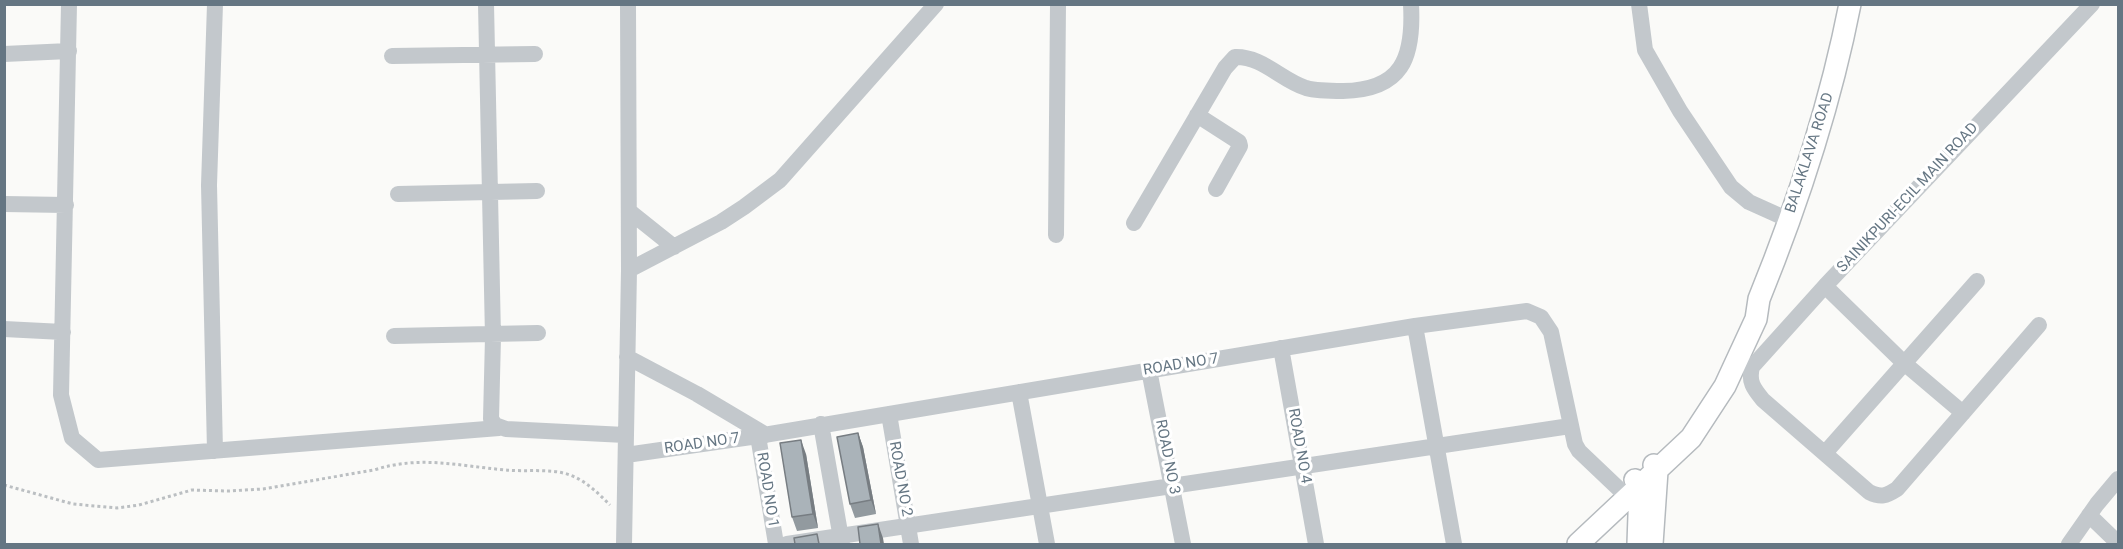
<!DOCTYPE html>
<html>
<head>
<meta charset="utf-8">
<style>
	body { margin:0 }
	#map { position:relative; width:2123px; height:549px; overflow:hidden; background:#fafaf8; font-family:Roboto,sans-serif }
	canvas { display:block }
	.frame { position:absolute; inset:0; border:6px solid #657683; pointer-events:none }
</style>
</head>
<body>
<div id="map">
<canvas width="2123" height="549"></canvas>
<div class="frame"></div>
</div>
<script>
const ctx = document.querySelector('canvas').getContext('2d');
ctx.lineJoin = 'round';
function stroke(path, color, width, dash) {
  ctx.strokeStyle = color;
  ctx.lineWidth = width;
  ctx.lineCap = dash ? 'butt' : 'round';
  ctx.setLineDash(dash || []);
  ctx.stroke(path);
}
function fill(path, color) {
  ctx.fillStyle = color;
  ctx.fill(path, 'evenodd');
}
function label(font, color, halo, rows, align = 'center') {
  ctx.font = font + ' Roboto,sans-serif';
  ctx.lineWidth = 6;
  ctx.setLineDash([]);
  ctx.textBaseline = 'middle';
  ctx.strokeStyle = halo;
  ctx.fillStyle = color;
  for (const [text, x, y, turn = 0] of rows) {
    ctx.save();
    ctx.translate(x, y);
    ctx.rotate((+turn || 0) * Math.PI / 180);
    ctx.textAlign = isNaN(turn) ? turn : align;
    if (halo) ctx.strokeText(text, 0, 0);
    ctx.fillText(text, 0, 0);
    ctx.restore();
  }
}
const major = new Path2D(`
	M1635 480 1640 486 1638 544
	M1578 544 1691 438 1725 386 1756 319 1759 299C1798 203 1830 106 1850 4
	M1652 544 1657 471 1654 465`);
stroke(major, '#b5babe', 24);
stroke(new Path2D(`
	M4 485 73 504 117 508 139 505 192 490 228 491 263 489 374 470C421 455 458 466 506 470 526 472 551 468 570 475 586 481 598 493 610 505`), '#bbbfc2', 3, [3, 3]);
stroke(new Path2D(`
	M69 4 61 395 72 438 98 460 499 428
	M486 4 493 337 491 419 495 425 506 429 625 435
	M1639 4 1645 50 1680 111 1731 187 1749 202 1789 220
	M4 54 69 51
	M392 56 535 54
	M1197 115 1239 142 1240 146 1216 189
	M398 194 537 191
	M4 204 66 205
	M629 211 674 247
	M1134 223 1225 68 1235 57C1262 56 1281 80 1306 88 1317 91 1332 91 1343 91 1402 90 1414 58 1411 4
	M1056 235 1058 4
	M629 270 721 222 744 207 780 180 936 4
	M1825 286 1904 363 1963 413
	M2039 325 1897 489C1886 496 1881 498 1869 492L1763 400C1754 389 1748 382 1752 367L1825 286 2092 4
	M1415 326 1454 544
	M4 329 63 332
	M394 336 538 333
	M1281 348 1316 544
	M627 357 697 394 766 435
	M1149 370 1183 544
	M1019 392 1047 544
	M889 414 911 544
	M821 424 842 544
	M758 436 776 544
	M215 451 209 185 215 4
	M1825 453 1977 281
	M626 455 758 436 1415 326 1527 311 1541 317 1551 332 1575 444 1579 451 1619 489
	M2089 515 2118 543
	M624 544 629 270 628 4
	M787 544 1570 426
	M2069 544 2097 504 2118 479`), '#c3c8cc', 16);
stroke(major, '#fff', 21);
fill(new Path2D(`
	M858 433 863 447 876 514 855 518 850 504Z
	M806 454 818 528 797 531 792 517Z`), '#929a9f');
fill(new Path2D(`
	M858 433 863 447 876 514 871 500Z
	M801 440 806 454 818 528 813 514Z
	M878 524 883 538 884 544H881Z`), '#777d82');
const building = new Path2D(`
	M858 433 871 500 850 504 837 437Z
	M801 440 813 514 792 517 780 443Z
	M878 524 881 544H860L858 527Z
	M817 534 819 544H795L794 538Z`);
fill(building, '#aab3b9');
stroke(building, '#777d82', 1.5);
label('15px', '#657683', '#fff', [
	["BALAKLAVA ROAD",1810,153,-72],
	["SAINIKPURI-ECIL MAIN ROAD",1908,198,-47],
	["ROAD NO 7",1181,365,-9],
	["ROAD NO 7",702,444,-8],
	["ROAD NO 4",1299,446,80],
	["ROAD NO 3",1167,457,79],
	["ROAD NO 2",900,479,80],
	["ROAD NO 1",767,490,81]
]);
</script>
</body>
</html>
